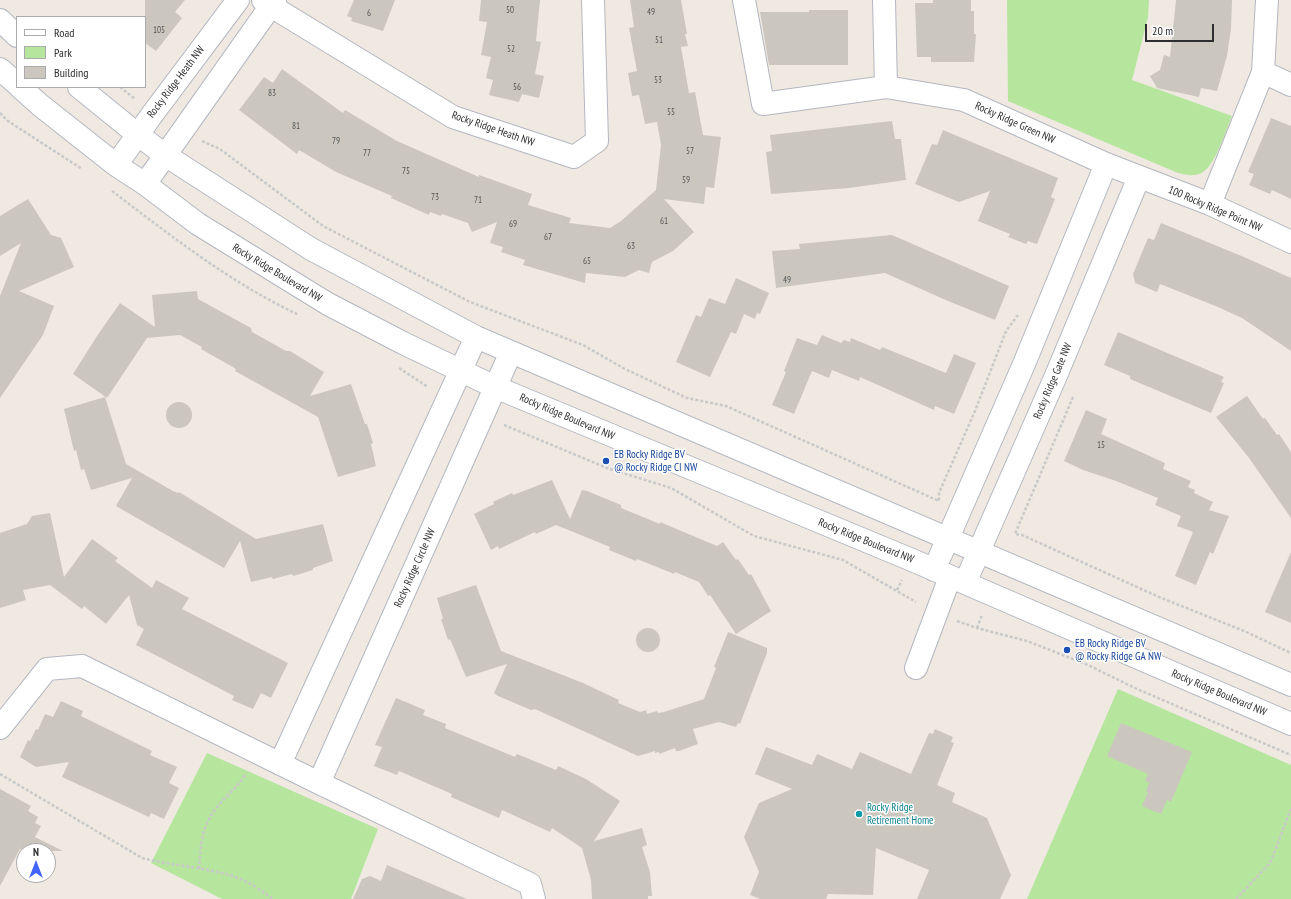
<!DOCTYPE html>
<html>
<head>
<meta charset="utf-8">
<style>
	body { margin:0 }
	#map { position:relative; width:1291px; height:899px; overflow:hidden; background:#efe9e1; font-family:"PT Sans Narrow",sans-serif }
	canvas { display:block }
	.legend { position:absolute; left:16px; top:16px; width:130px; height:72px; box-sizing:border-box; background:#fff; border:1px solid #ababab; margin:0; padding:5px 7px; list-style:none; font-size:12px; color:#2e2e2e }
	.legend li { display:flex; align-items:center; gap:8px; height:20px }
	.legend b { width:20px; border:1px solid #ababab }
	.north { position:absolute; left:16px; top:843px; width:40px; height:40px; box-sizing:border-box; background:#fff; border:1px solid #ababab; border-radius:50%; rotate:0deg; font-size:11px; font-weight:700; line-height:16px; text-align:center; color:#2e2e2e }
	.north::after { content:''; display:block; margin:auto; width:14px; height:18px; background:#4264fb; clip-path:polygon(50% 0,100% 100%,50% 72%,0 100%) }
	.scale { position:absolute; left:1145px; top:24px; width:69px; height:18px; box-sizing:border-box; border:2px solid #2e2e2e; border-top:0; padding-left:5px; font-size:12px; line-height:14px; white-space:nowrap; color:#2e2e2e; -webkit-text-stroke:3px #fff; paint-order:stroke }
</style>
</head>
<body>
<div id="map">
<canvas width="1291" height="899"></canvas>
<ul class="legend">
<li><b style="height:5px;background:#fff"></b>Road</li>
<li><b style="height:11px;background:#b6e59e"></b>Park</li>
<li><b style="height:11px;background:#cbc7bf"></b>Building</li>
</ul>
<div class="north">N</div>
<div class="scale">20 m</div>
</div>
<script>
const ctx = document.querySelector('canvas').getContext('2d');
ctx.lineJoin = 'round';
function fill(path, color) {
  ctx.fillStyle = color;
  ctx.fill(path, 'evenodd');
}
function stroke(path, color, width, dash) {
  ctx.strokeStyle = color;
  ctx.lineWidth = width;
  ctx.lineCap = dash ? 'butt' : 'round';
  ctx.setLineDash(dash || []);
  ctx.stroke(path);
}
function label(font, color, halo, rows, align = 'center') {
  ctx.font = font + ' "PT Sans Narrow",sans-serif';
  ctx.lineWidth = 3;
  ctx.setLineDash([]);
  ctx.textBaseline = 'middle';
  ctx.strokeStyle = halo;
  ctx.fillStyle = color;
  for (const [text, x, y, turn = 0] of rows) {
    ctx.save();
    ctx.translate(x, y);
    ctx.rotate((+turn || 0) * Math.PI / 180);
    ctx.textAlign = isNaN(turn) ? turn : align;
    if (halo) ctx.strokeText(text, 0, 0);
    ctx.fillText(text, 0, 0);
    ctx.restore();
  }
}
fill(new Path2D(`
	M1007 0H1149L1148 17 1132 80 1232 116C1226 130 1215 165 1203 172 1195 177 1187 175 1178 173L1008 101Z
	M1118 689 1291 765V899H1027Z
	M207 753 378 829 351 899H222L151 863Z`), '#b6e59e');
fill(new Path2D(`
	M145 0H185L175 12 182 18 156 51 145 43Z
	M354 0H395L383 31 351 21 352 18 347 16Z
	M481 0H540L536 41 541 42 535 74 544 76 539 98 522 94 519 102 489 95 493 80 486 78 491 57 481 55 487 22 479 21Z
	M630 0H681L687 34H685L688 46 681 47 689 93 695 92 703 135 721 137 714 188 706 187 704 204 664 199 694 232 673 251 652 262 649 273 639 270 625 277 586 273 585 283 523 265 525 260 501 252 503 247 490 243 497 222 472 232 468 223 442 214 441 216 430 212 429 215 391 198 392 196 336 172 299 150 297 154 239 110 264 77 273 83 282 69 343 113 345 110 397 141 479 177V175L532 194 528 205 571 218 569 223 610 228 621 221 656 190 661 145 657 122 645 124 639 95 632 96 628 73 637 71 629 28 634 27Z
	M933 0H971V11H974V34H976L974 62H931V57H917L915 3H933Z
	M1176 0H1232L1231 29 1227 56 1217 91 1201 88 1199 97 1157 88 1150 76 1160 70 1164 55 1170 57Z
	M809 10H848V65H769L760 12H809Z
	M1271 118 1291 126V199L1272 190 1270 194 1249 185 1254 174 1248 172Z
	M892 121 895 139H901L906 180 849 188 771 194 766 152 772 151 770 135Z
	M943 130 1058 178 1051 197 1055 199 1037 244 1028 241 1026 244 1008 237 1010 234 978 221 990 191 959 202 915 184 932 144 937 145Z
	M28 199 51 235 61 238 74 267 19 291 54 306 43 335 0 398V296L21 243 0 256V216Z
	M1161 223 1244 257 1291 278V351L1242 318 1218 307 1160 284 1157 292 1135 283 1133 274 1148 238 1154 240Z
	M892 235 1009 286 995 320 948 301 885 273 776 288 772 251 800 249 799 244Z
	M736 278 769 293 760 314 757 313 755 319 744 314 736 334 731 332 710 377 676 362 696 315 701 317 709 298 725 304Z
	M197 291 198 299 251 328 252 332 286 351H290L324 372 310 396 351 384 365 424H367L373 443 371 444 376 466 338 477 318 417 235 371 236 369 231 366 201 349 202 347 180 335 147 338 107 398 73 374 97 336 120 303 155 327 152 295Z
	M1118 332 1224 377 1221 382 1224 383 1211 413 1130 379V376L1104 365Z
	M822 335 841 343 844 340 850 342 851 338 880 350 882 347 946 373 954 354 976 363 954 414 935 406 934 410 860 377 859 381 832 370 829 378 812 371 794 414 772 405 786 372 784 371 797 338 817 345Z
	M1247 396 1263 419 1265 418 1277 435 1279 434 1291 452V518L1249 458 1216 417Z
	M105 397 126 464 173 491 178 493 179 492 256 539 323 524 333 561 313 568V570L293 576 292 574 273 579 272 577 251 582 240 541 224 568 116 506 132 478 91 490 84 469 81 470 76 450 74 451 64 409Z
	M166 415a13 13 0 1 1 26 0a13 13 0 1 1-26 0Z
	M1086 410 1107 419 1101 434 1165 463 1163 469 1191 481 1188 487 1195 490 1194 493 1213 502 1209 510 1229 516 1213 554 1210 552 1196 585 1175 576 1193 532 1177 526 1181 516 1155 505 1158 498 1116 481 1083 470 1064 461Z
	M552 480 570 519 582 490 587 491 621 505V508L660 524V522L717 546 723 542 736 560 738 559 749 575 751 574 771 611 736 634 710 595 708 596 699 582 675 572 674 574 637 559 636 561 609 550 610 547 556 525 536 534 535 532 499 549 498 546 491 550 474 514 494 504 493 502 512 493 513 495Z
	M50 513 64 577 92 539 118 558 115 561 152 588 156 580 189 598 182 609 288 663 271 698 261 693 253 709 232 700 234 696 136 645 144 629 137 625 129 595 106 624 84 606 82 609 50 585 23 590 26 600 0 608V533L27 524 32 516Z
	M1291 552V623L1265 612Z
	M476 585 501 651 583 683 619 700 618 703 640 712 646 710 647 714 657 711 658 713 664 712 704 699 716 668 714 667 728 632 767 648V653L740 724 738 723 736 727 719 722 693 729 698 744 679 751H676L675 748 659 754V752L655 753V751L638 756 535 709 531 710 498 696 494 693 507 664 466 677 450 639 448 640 441 619H443L437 598Z
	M636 640a12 12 0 1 1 24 0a12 12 0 1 1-24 0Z
	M396 698 425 710 423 715 446 724 445 728 515 757 517 754 556 770 558 766 586 779 620 801 594 841 642 828 647 845 642 847 650 872 652 896H648V899H592L591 880 582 848 552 828 550 832 502 810 499 818 451 797 452 794 399 771 397 775 374 766 382 747 375 745Z
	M61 701 83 711 81 716 152 751 150 755 177 767 169 783 179 788 164 819 151 813 149 817 62 777 69 762 36 767 20 757 28 740 30 741 36 729 38 730 45 714 53 717Z
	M1121 723 1192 752 1171 802 1167 800 1161 814 1142 806 1148 792 1146 791 1149 783 1145 781 1148 774 1107 756Z
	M935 729 953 737 951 742 954 743 937 785 955 793 952 802 987 818 1011 875 1000 899H917L929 870 876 848 873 895 828 894 826 899H760L750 895 759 872 744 837 759 803 792 789 755 774 766 747 812 765 817 754 852 769 860 752 911 774 929 733 933 734Z
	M0 789 31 806 28 811 38 817 35 823 41 826 35 837 63 851H23L20 849 0 886Z
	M387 865 467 899H353L362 879 370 876 381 881Z`), '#cbc7bf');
const minor = new Path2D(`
	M263 0 271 6 453 117 574 157 597 141 593 0
	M744 0 763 104 886 87
	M884 0 886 87 964 100 1106 164 1210 204 1291 242
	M0 20 17 36
	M0 69 17 84
	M1263 72 1291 85
	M20 87 40 105 116 165 145 184 198 224 328 304 403 343 495 387 912 560 1291 724
	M79 87 137 134 165 155 311 249 476 337 1291 685
	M116 165 154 112 238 0
	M145 184 275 0
	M1210 204 1263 72 1267 0
	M934 570 1024 364 1106 164
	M965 583 1055 378 1139 177
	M916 668 950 577
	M0 728 47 669 82 666 319 783 530 884 534 899
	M280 764 476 337
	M319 783 511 352`);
stroke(minor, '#b4b7c1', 24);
stroke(new Path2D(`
	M120 87 135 99
	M0 113 8 121 82 169
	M202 141 220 149 323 226 470 302 583 345 625 369 687 398 726 406 939 501V493L975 411 1006 331 1018 315
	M112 191C171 236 231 283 299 315
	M399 368 428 387
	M1073 397 1015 534 1022 535 1159 597 1244 631 1291 653
	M504 425 607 468 671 488 754 536 843 560 916 602
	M897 590 902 580
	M957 621 977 628 1027 641 1088 665 1137 689 1291 755
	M977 628 982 615
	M0 774 142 858C173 866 205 867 235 877 249 881 261 891 273 899
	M199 869C201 844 201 826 218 806 227 795 239 786 246 773
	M1236 899 1270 863 1291 809`), '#c9c9c9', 2.5, [3, 2]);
stroke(minor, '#fff', 22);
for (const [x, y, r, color] of [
	[606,461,4,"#1a4fb4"],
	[1067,650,4,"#1a4fb4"],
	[859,814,4,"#0f9aa8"]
]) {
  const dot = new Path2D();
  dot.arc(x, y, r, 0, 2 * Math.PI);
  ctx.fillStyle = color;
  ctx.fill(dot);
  stroke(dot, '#fff', 1.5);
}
label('9px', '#555452', null, [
	["50",510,10],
	["49",651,12],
	["6",369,13],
	["105",159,30],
	["51",659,40],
	["52",511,49],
	["53",658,80],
	["56",517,87],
	["83",272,93],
	["55",671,112],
	["81",296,126],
	["79",336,141],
	["57",690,151],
	["77",367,153],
	["75",406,171],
	["59",686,180],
	["73",435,197],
	["71",478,200],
	["61",664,221],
	["69",513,224],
	["67",548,237],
	["63",631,246],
	["65",587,261],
	["49",787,280],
	["15",1101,445]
]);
label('11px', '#2e2e2e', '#fff', [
	["Rocky Ridge Heath NW",176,82,-53],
	["Rocky Ridge Green NW",1015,123,24],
	["Rocky Ridge Heath NW",493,129,19],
	["100 Rocky Ridge Point NW",1215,209,23],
	["Rocky Ridge Boulevard NW",277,273,31],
	["Rocky Ridge Gate NW",1053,381,-67],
	["Rocky Ridge Boulevard NW",567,417,23],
	["Rocky Ridge Boulevard NW",866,541,22],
	["Rocky Ridge Circle NW",415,568,-66],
	["Rocky Ridge Boulevard NW",1219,693,23]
]);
label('11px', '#164399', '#fff', [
	["EB Rocky Ridge BV",614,455],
	["@ Rocky Ridge CI NW",614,468],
	["EB Rocky Ridge BV",1075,644],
	["@ Rocky Ridge GA NW",1075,657]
], 'left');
label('11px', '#0d838f', '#fff', [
	["Rocky Ridge",867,808],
	["Retirement Home",867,821]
], 'left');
</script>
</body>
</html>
